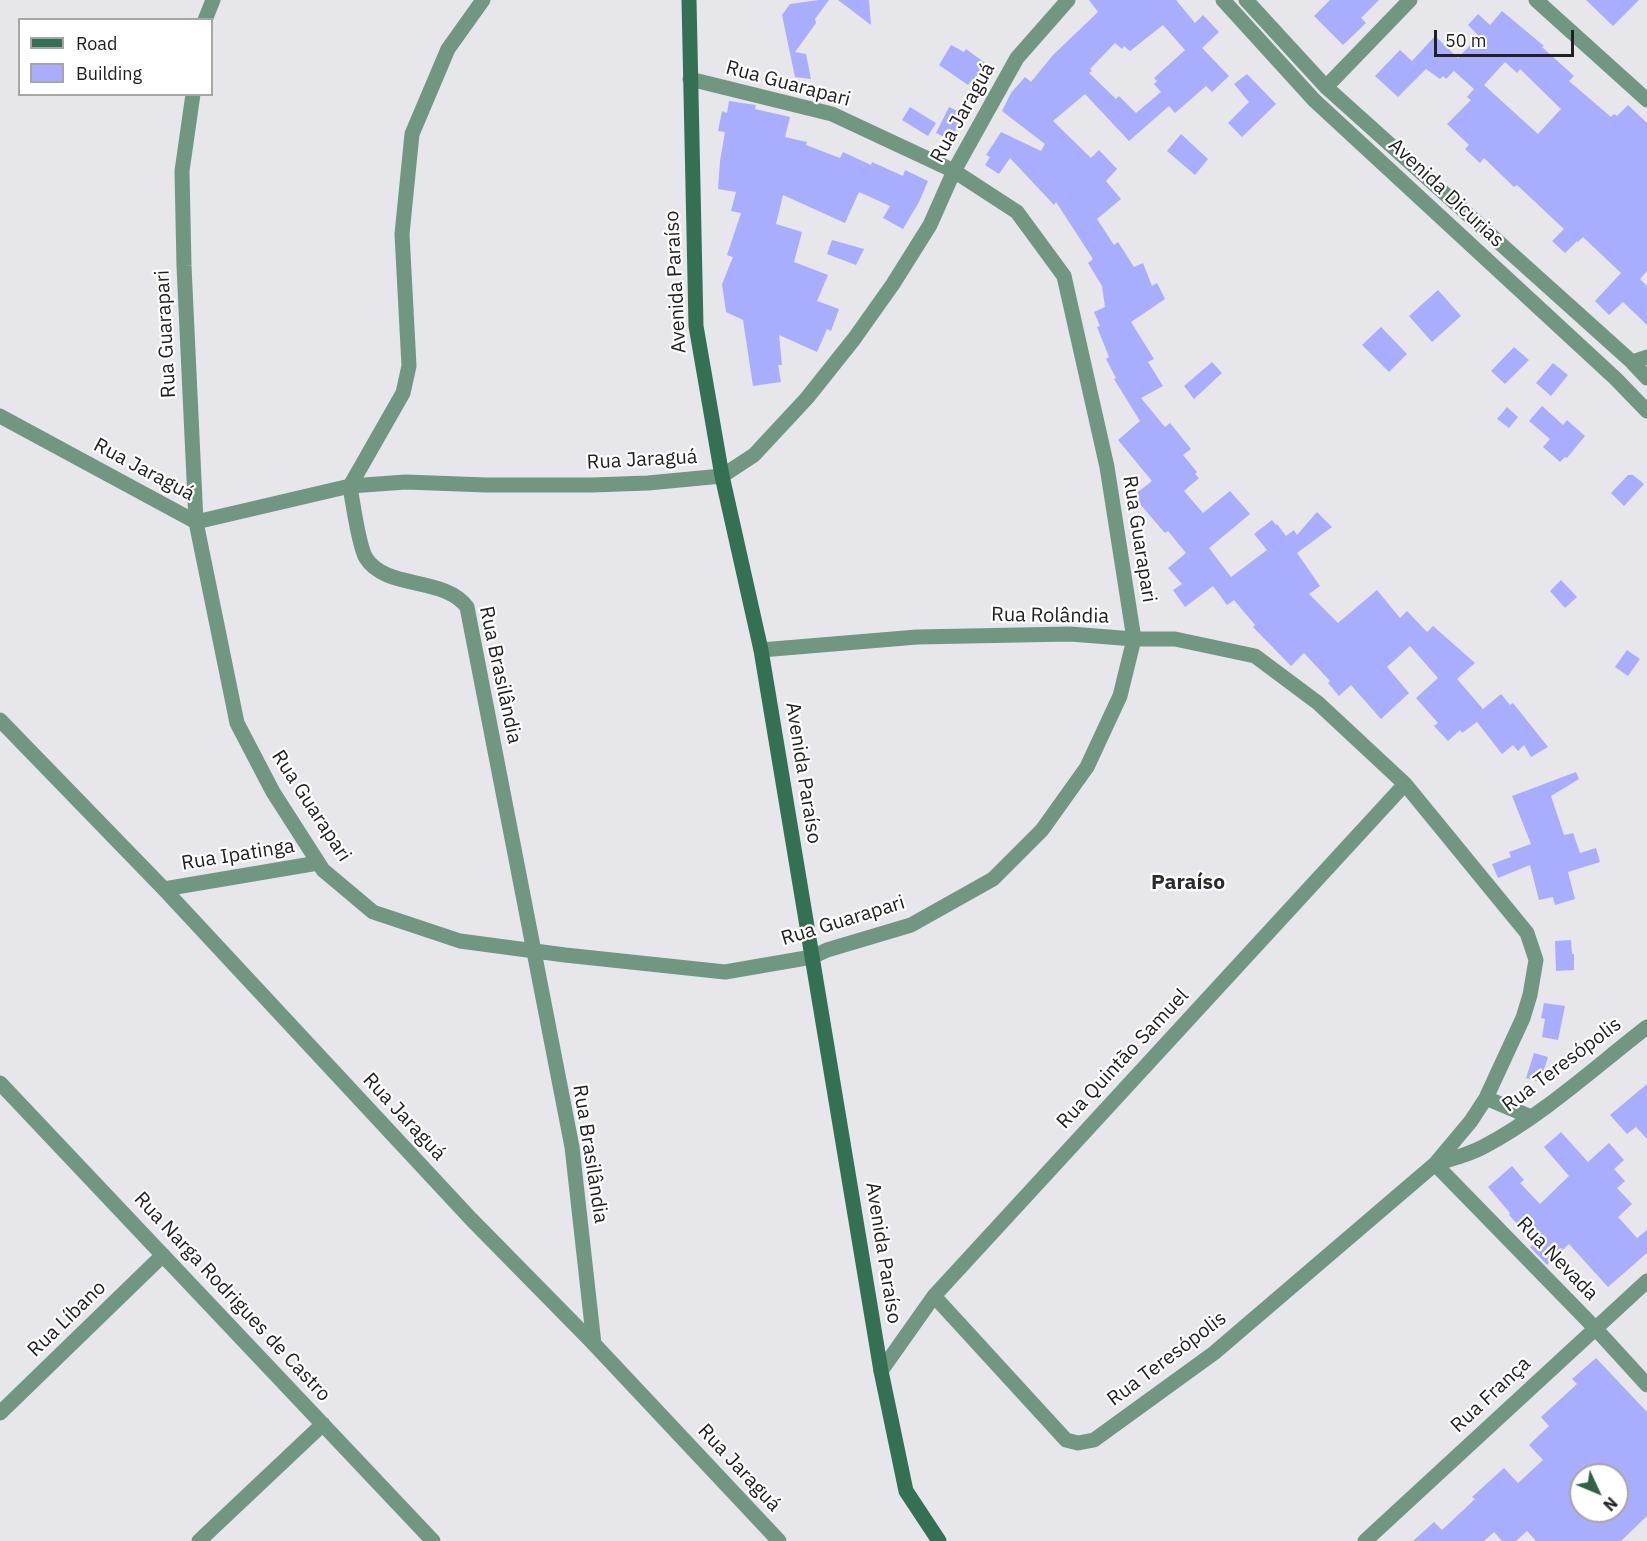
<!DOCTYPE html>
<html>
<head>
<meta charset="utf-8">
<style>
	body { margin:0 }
	#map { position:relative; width:1647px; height:1541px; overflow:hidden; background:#e6e6eb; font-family:"IBM Plex Sans",sans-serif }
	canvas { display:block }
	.legend { position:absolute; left:18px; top:18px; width:195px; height:78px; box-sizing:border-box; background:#fff; border:2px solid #a6a6a7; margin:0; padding:8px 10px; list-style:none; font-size:18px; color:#212122 }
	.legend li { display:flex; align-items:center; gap:12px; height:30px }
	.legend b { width:30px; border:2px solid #a6a6a7 }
	.north { position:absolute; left:1569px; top:1463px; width:60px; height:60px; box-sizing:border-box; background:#fff; border:2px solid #a6a6a7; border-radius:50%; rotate:134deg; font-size:16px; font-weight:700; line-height:24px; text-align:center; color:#212122 }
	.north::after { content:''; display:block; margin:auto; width:21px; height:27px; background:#2e634a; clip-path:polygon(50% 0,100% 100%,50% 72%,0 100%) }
	.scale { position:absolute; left:1434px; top:30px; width:140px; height:27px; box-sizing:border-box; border:3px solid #212122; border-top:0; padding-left:8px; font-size:18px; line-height:21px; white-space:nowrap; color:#212122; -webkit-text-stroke:4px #fff; paint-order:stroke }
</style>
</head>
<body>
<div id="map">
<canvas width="1647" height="1541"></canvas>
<ul class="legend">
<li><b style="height:8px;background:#347053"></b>Road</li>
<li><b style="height:16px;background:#a9adfe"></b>Building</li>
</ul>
<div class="north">N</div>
<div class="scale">50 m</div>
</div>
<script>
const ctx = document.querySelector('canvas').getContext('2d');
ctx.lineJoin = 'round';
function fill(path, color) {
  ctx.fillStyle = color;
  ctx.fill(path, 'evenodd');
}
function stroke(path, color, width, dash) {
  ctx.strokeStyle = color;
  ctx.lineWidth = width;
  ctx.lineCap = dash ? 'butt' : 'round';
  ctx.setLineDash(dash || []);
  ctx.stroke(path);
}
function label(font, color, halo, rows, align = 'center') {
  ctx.font = font + ' "IBM Plex Sans",sans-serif';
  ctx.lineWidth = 4.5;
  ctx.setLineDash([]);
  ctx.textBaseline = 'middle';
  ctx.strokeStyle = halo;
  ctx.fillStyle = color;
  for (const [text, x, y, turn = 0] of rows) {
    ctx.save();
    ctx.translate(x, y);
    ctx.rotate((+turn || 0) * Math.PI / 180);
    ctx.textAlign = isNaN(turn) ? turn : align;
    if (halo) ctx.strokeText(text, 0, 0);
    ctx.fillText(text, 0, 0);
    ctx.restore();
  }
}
fill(new Path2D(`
	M819 0H829L815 19 816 23 795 52 806 54 811 79 795 77 782 15 790 4Z
	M838 0H869L871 25Z
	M1089 0H1176L1195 23 1203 15 1219 32 1202 48 1229 76 1212 92 1206 86 1175 113 1169 106 1129 141 1085 94 1053 121 1091 158 1099 150 1117 169 1106 181 1121 199 1097 219 1114 245 1118 242 1134 267 1143 263 1152 286 1157 283 1165 299 1131 322 1154 359 1148 362 1163 386 1141 398 1165 427 1170 423 1191 449 1183 455 1197 472 1195 474 1199 478 1184 491 1203 513 1230 491 1250 514 1209 548 1231 577 1267 550 1254 534 1272 520 1276 525 1277 524 1286 536 1294 530 1297 535 1317 512 1332 527 1297 553 1320 586 1309 594 1338 623 1377 590 1400 618 1407 611 1427 632 1433 626 1475 663 1457 679 1483 709 1501 694 1510 705 1513 703 1548 747 1531 757 1524 745 1518 751 1513 745 1502 754 1477 722 1462 733 1460 730 1448 741 1434 726 1438 723 1416 698 1438 678 1410 646 1387 667 1409 693 1381 719 1351 685 1339 696 1328 683 1330 681 1304 653 1291 666 1253 627 1255 625 1234 600 1227 605 1213 586 1185 607 1173 590 1182 584 1168 568 1186 553 1168 531 1165 533 1133 496 1152 481 1118 440 1140 421 1114 379 1116 378 1106 359 1109 357 1097 327 1100 326 1094 312 1105 307 1102 286 1088 263 1093 259 1056 202 1054 205 1010 158 999 174 985 165 990 157 986 155 1001 132 1041 151 1045 144 1002 111 1011 93 1025 77 1031 82 1053 55 1098 12ZM1163 25 1185 50 1154 78 1157 81 1154 84 1161 92 1136 113 1119 96 1116 99 1089 73 1092 71 1090 69 1115 43 1122 49 1124 46 1130 51Z
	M1330 0H1379L1361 18 1366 23 1343 45 1314 16Z
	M1586 0H1639L1613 26Z
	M1502 11 1544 46 1542 47 1574 76 1569 81 1611 117 1614 114 1617 116 1628 105 1647 123V271L1640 279 1647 286V325L1623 302 1609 315 1595 301 1621 273 1583 237 1578 242 1577 241 1565 253 1552 241 1564 229 1517 185 1514 187 1484 158 1480 163 1465 149 1469 145 1447 124 1471 100 1467 97 1474 89 1454 71 1446 79 1443 76 1440 79 1426 69 1398 97 1375 76 1400 50 1412 61 1435 36 1458 58 1479 36 1468 25 1478 14 1490 25ZM1505 62 1517 73 1520 69 1561 109 1538 134 1484 85Z
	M951 45 964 52 966 49 992 68 978 86 971 81 968 85 939 65Z
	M1247 74 1276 104 1242 137 1228 123 1249 102 1234 84Z
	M729 101 756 105 755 109 790 117 785 137 807 142 806 145 840 158 843 152 871 165 872 162 903 176 905 170 928 181 919 202 903 229 883 218 890 206 859 192 845 223 783 195 776 224 802 232 794 262 828 275 817 301 839 309 831 331 827 329 817 352 779 335 782 365H778L781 382 753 386 743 320 726 312 722 284 733 257 727 255 741 213 731 211 736 192 718 189 720 161 725 132 718 131 722 111 727 113Z
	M910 107 936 123 928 136 902 120Z
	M949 107 964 114 951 140 936 133Z
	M1181 134 1208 159 1195 175 1167 151Z
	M832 240 864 249 856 265 827 254Z
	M1438 290 1461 316 1432 342 1409 316Z
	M1381 327 1407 354 1389 372 1362 345Z
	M1514 347 1529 360 1505 384 1491 371Z
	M1212 362 1222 373 1194 399 1184 386Z
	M1553 363 1568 375 1551 396 1536 383Z
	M1542 406 1563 425 1567 420 1585 436 1567 458 1565 457 1560 462 1543 447 1550 439 1529 421Z
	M1507 407 1518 417 1509 428 1497 419Z
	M1628 475H1633L1644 484 1624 506 1611 493Z
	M1561 580 1577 597 1565 608 1550 591Z
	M1627 650 1640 659 1628 676 1615 667Z
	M1576 772 1579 779 1551 796 1564 835 1573 833 1580 853 1596 848 1600 862 1568 872 1575 899 1555 905 1553 897 1539 900 1530 865 1498 878 1492 864 1511 857 1509 852 1531 844 1512 796Z
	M1571 940 1572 954H1574V970L1556 971 1555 941Z
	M1544 1003 1565 1006 1558 1040 1542 1037 1545 1019 1541 1018Z
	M1534 1053 1548 1057 1540 1082 1526 1078Z
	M1647 1084V1139L1636 1127 1627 1134 1610 1115Z
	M1561 1132 1588 1162 1609 1143 1624 1160 1614 1169 1625 1181 1617 1188 1632 1204 1618 1217 1637 1238 1647 1230V1253L1608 1287 1569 1244 1547 1265 1530 1247 1535 1243 1509 1215 1510 1213 1488 1187 1512 1166 1524 1180 1520 1183 1540 1204 1569 1176 1544 1147Z
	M1596 1358 1647 1412V1516L1621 1541H1536L1527 1531 1516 1541H1502L1494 1532 1484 1541H1413L1434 1522 1442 1530 1475 1499 1472 1497 1504 1468 1518 1483 1543 1460 1529 1445 1549 1426 1541 1417 1577 1384 1572 1379ZM1581 1475H1617V1511H1581Z`), '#a9adfe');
stroke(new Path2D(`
	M483 0 448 49 412 134 402 234 409 366 403 393 350 486C352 499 360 549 366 558 386 590 444 576 467 607L572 1147 594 1344
	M1223 0 1314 100 1616 379 1647 411
	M1246 0 1326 87 1632 362 1647 378
	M1536 0 1647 100
	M205 20 213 0
	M1326 87 1410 0
	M193 94 182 171 184 266 196 522 237 723 273 792 323 870 373 912 460 941 565 955 725 972 812 957 827 950 911 925 993 879 1042 830 1087 767 1120 696 1134 639 1107 467 1064 276 1017 212 954 171 832 114 690 79
	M1632 362 1647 357
	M0 416 196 522 350 486 406 482 486 485H592L648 483 722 476 754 455 807 398 854 339 893 284 930 225 954 171 1017 58 1068 0
	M761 650 917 637 1070 634 1134 639H1175L1255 656 1318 703 1405 784 1527 933 1536 960 1530 995 1523 1018 1486 1098 1471 1121 1435 1164 1214 1353 1094 1440 1078 1443 1066 1440 934 1296
	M164 889 318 863
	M1647 1027C1594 1068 1542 1116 1483 1147 1468 1155 1451 1159 1435 1164L1595 1328 1647 1385
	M0 1083 433 1541
	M1486 1098 1531 1117
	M881 1371 934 1296 1405 784
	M0 1413 163 1255
	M199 1541 323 1424`), '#719782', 15);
stroke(new Path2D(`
	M0 720 164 889 471 1219 594 1344 779 1541
	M1365 1541 1647 1281`), '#719782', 15);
stroke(new Path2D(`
	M689 0 696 326 722 476 761 650 881 1371 906 1491 939 1541`), '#347053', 15);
label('20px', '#212122', '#fff', [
	["Rua Guarapari",788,84,15],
	["Rua Jaraguá",963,113,-61],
	["Avenida Dicurias",1446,193,43],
	["Avenida Paraíso",676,282,-93],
	["Rua Guarapari",166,334,-93],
	["Rua Jaraguá",642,460,-3],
	["Rua Jaraguá",144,470,28],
	["Rua Guarapari",1139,539,81],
	["Rua Rolândia",1050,616,1],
	["Rua Brasilândia",500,675,78],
	["Avenida Paraíso",803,773,81],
	["Rua Guarapari",311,806,57],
	["Rua Ipatinga",238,855,-9],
	["Rua Guarapari",843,921,-17],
	["Rua Quintão Samuel",1123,1059,-47],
	["Rua Teresópolis",1562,1065,-37],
	["Rua Jaraguá",404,1117,47],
	["Rua Brasilândia",590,1154,81],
	["Avenida Paraíso",883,1253,81],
	["Rua Nevada",1557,1259,46],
	["Rua Narga Rodrigues de Castro",232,1297,47],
	["Rua Líbano",67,1319,-44],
	["Rua Teresópolis",1167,1359,-37],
	["Rua França",1491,1395,-43],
	["Rua Jaraguá",739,1468,47]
]);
label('bold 21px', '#2b2b2e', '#fff', [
	["Paraíso",1188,883]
]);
</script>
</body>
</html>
